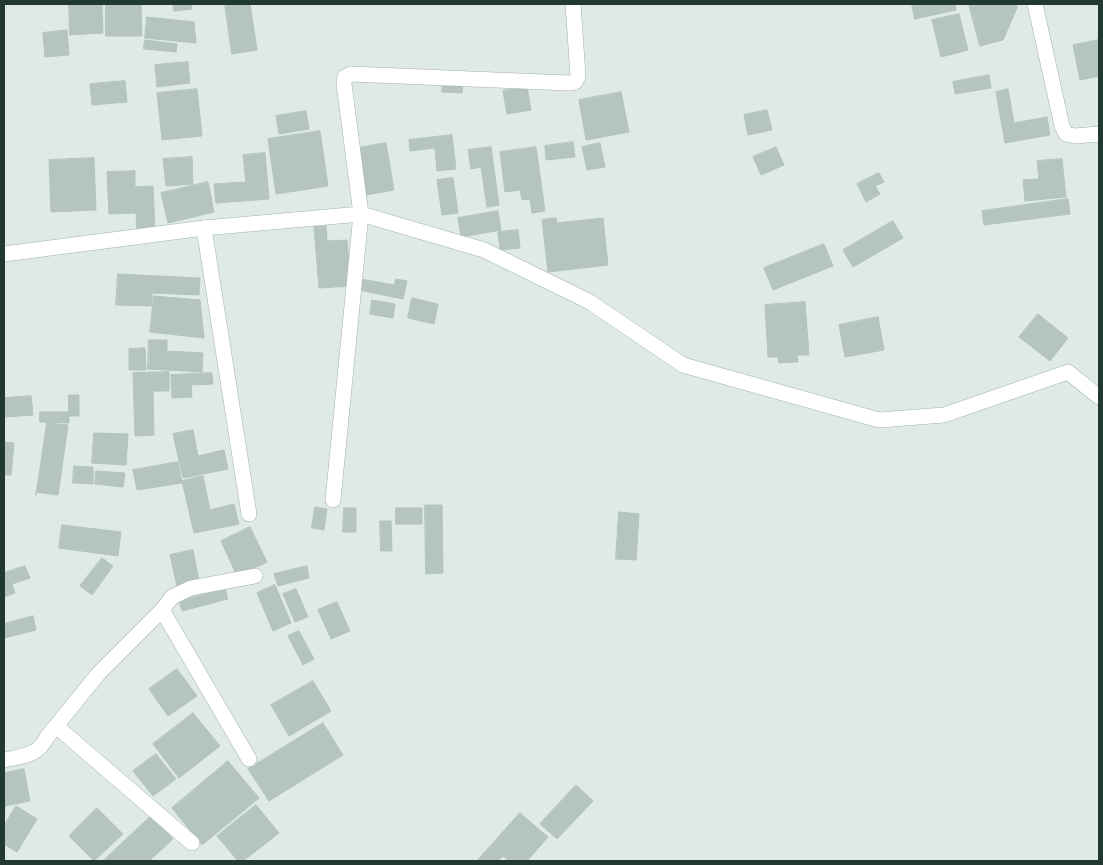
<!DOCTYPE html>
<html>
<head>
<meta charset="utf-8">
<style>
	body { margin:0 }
	#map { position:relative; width:1103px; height:865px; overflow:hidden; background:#dfeae5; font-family:Arial,sans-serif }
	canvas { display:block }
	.frame { position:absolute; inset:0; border:5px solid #213932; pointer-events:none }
</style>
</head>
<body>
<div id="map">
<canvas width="1103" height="865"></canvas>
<div class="frame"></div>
</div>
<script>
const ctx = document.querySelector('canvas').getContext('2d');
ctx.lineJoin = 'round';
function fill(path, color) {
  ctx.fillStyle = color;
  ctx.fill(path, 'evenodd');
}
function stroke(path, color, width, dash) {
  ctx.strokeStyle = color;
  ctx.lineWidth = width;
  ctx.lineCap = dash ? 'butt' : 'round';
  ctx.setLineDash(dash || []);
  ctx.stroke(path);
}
const building = new Path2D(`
	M69 4H102L103 33 70 35Z
	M106 4H141L142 36H106Z
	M173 4H191L192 9 174 11Z
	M225 4H250L257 50 232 54Z
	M912 4H955L956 10 915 19Z
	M969 4H1016L1017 8 1003 40 980 46Z
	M959 14 968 50 941 57 932 20Z
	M147 17 194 22 196 43 145 38Z
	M67 30 69 55 45 57 43 33Z
	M145 40 177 44 176 52 144 49Z
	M1099 40V76L1080 80 1073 45Z
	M188 62 190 83 157 87 155 65Z
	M989 75 991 88 955 94 953 82Z
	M443 80 463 81 462 93 442 92Z
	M125 81 127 102 92 105 90 84Z
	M527 87 531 110 507 114 503 91Z
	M197 89 202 136 162 140 157 93Z
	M1008 89 1014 123 1047 117 1050 135 1005 143 996 92Z
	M621 92 629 132 586 140 579 100Z
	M767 110 772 130 748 135 744 115Z
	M306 111 309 129 279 134 276 116Z
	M320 131 328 186 276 194 268 139Z
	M452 135 456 169 437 171 435 148 410 151 409 140Z
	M573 142 575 157 546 160 545 146Z
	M386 143 394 190 366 195 358 148Z
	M600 143 605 167 587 170 582 147Z
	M491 147 499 205 487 207 481 167 471 169 468 150Z
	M536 147 545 211 532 213 530 199 522 200 520 190 505 192 500 152Z
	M776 147 784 165 761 175 753 157Z
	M265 153 269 199 216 203 214 184 246 182 243 155Z
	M192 157 193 184 166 186 163 159Z
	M94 158 96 210 51 212 49 160Z
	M1062 159 1066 197 1025 201 1023 180 1039 179 1037 161Z
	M135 171V187L153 186 155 230 137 231 136 213 109 214 107 172Z
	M879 173 884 182 875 186 880 194 866 202 857 184Z
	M453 178 458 213 442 215 437 180Z
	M208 182 214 212 168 223 161 193Z
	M1068 199 1070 214 984 225 982 211Z
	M498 211 501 230 461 237 458 218Z
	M556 218 557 223 603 218 608 265 548 272 542 220Z
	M893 221 903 238 853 267 843 250Z
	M326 226 327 241 347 240 351 286 319 288 314 227Z
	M518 230 520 248 500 250 498 232Z
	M824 244 833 266 773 290 764 268Z
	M118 274 200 278 199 295 152 293V306L116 305Z
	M361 279 394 285 396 279 407 281 403 299 359 290Z
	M154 296 200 300 204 338 150 332Z
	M412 298 438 304 434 324 408 318Z
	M372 300 395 304 393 318 370 314Z
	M805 302 809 355H797L798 362 779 363 778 357H768L765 305Z
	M1038 314 1068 338 1050 361 1019 337Z
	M878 317 884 350 845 357 839 325Z
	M149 340H167V351L203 353 202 372 148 369Z
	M145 348 146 370H129V349Z
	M169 372V391H153L154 435 135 436 133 373Z
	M212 373 213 384 191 385 192 397 172 398 171 375Z
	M69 395H79V416H69Z
	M31 396 33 415 4 417V398Z
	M40 412H69V423L40 422Z
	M47 423 68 425 58 495 36 492V495Z
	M193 430 198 456 224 450 228 469 183 478 173 434Z
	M94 433 128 434 126 465 92 463Z
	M4 442 14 443 11 475H4Z
	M178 462 182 483 137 490 133 470Z
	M74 466 93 467V484L73 483Z
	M96 471 125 473 123 487 95 484Z
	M203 476 210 510 234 504 239 524 194 533 182 481Z
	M425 505H442L443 573 426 574Z
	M315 507 327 509 324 530 312 528Z
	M344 508H356V532H343Z
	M396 508H422V524H396Z
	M619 512 639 514 636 560 616 559Z
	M380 521H391L392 551H381Z
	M62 525 121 532 118 556 59 548Z
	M250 527 267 562 237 576 221 541Z
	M193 550 199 581 177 586 170 555Z
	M102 558 113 566 92 595 80 586Z
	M25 566 30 578 12 584 15 593 4 597V573Z
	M307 566 309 578 278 586 274 574Z
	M275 585 291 623 273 631 257 593Z
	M225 589 228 599 182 611 179 601Z
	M296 589 308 617 295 622 283 594Z
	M337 602 350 631 331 639 318 610Z
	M33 616 36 630 4 638V624Z
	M299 631 314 659 303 665 288 636Z
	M177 669 197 696 168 716 149 689Z
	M313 681 331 711 289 736 271 705Z
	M193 713 220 746 179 778 153 744Z
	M323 723 343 755 269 801 248 769Z
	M156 754 176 779 153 796 133 771Z
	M228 761 259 798 202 845 172 808Z
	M24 769 30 801 5 806V810L4 811V773Z
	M576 785 593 801 557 839 540 824Z
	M256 805 279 833 243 861H238L217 836Z
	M16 806 37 819 17 852 4 844V826Z
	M97 808 123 834 94 861 69 836Z
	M520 813 548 837 527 861H509L503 856 498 861H477Z
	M151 816 173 839 149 861H103Z`);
fill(building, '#b5c4be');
stroke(building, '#b2c3bc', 1);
const street = new Path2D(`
	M1035 4 1062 126 1066 134 1075 136 1099 134
	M204 228 249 514
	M333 500 361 214 344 84 345 77 351 74 568 83 575 82 578 76 573 4
	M162 610 249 759
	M56 726 192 843
	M4 760C23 756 38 756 47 737L99 673 162 610 172 597 191 588 255 576`);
const secondary = new Path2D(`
	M4 254 204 228 361 214 484 250 590 302 683 365 879 420 944 415 1068 372 1099 397`);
stroke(street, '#a2b1ac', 16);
stroke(secondary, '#9fb5ad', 16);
stroke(street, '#fff', 15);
stroke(secondary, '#fff', 15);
</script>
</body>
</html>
